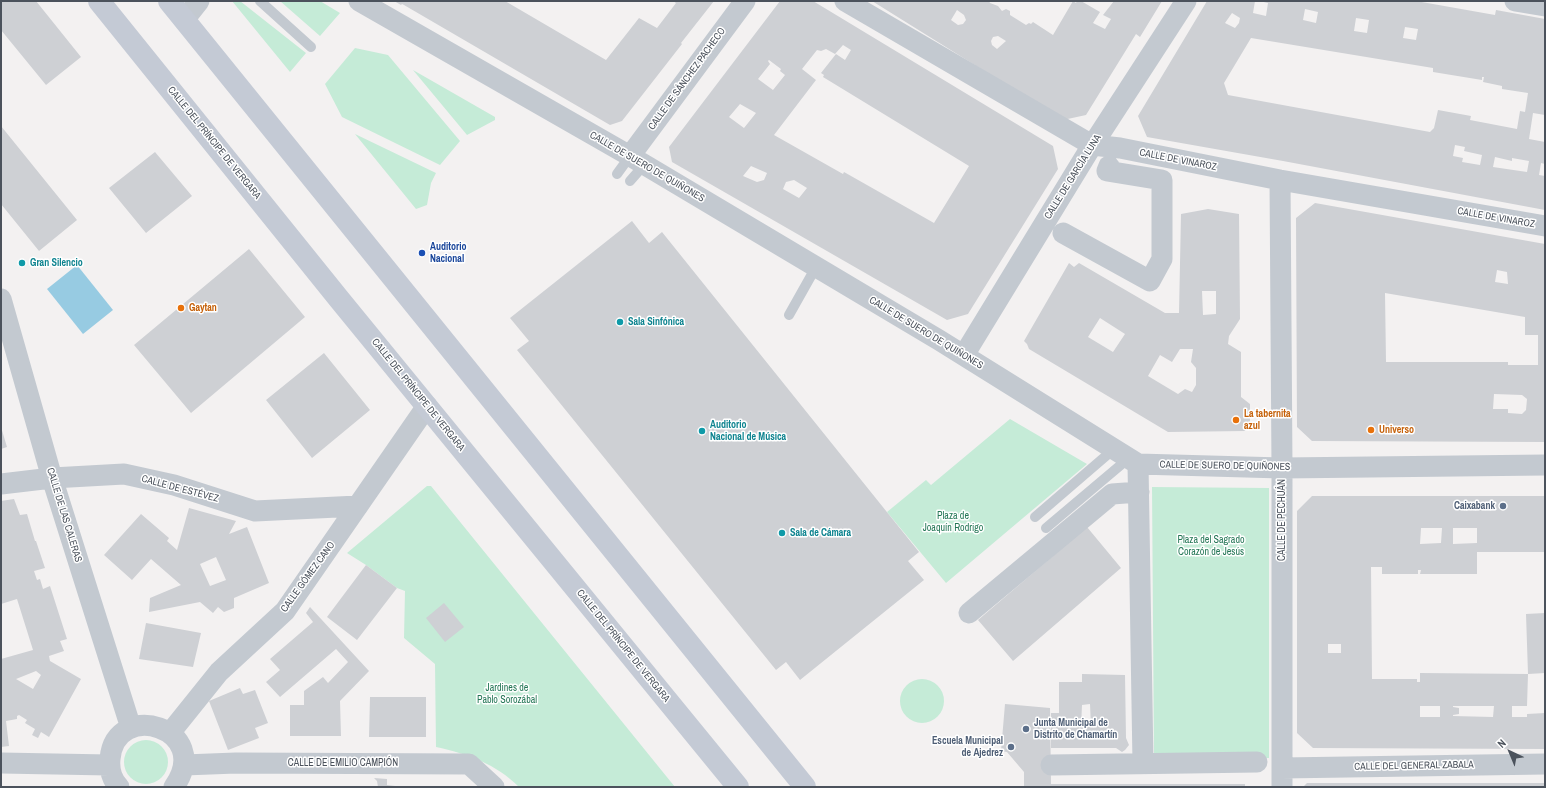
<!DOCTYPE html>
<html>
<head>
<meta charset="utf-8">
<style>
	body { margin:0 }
	#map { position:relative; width:1546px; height:788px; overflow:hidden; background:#f3f1f1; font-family:"Archivo Narrow",sans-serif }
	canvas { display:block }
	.frame { position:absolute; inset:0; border:2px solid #4b525c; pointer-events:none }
	.north { position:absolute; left:1490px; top:732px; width:40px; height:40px; -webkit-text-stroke:3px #fff; paint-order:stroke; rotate:316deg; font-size:11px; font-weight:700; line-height:16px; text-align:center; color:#4b525c }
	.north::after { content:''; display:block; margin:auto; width:14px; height:18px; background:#4b525c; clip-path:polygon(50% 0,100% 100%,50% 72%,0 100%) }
</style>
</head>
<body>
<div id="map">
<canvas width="1546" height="788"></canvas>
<div class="frame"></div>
<div class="north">N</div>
</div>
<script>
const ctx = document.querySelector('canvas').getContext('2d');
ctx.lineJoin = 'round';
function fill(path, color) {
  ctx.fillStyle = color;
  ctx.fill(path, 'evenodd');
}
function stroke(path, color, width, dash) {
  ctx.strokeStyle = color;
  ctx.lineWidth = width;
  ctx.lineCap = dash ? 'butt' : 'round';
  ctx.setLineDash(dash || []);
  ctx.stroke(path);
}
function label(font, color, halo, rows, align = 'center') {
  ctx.font = font + ' "Archivo Narrow",sans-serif';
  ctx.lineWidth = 3;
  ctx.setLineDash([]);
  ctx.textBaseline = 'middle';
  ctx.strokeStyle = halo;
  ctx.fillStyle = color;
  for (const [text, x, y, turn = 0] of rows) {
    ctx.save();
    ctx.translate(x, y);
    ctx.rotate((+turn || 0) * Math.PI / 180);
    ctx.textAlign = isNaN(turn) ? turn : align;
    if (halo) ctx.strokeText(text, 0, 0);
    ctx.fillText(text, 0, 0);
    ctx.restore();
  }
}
fill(new Path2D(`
	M232 1H240L306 53 290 72Z
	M280 1H320L340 13 320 36Z
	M355 48 388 55 460 141 440 165 342 117 325 84Z
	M413 70 495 117V120L467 135Z
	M355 134 436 173 431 183 427 205 416 209Z
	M1010 419 1087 464 946 583 887 512 926 480 931 485Z
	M427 486H431L675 787H519C496 764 468 754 436 747L435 664 404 638 405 591 397 588 366 565 347 553Z
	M1152 487 1269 488V758L1154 756Z
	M900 701a22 22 0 1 1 44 0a22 22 0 1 1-44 0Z
	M124 762a22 22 0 1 1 44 0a22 22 0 1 1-44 0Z`), '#c5ebd7');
fill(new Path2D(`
	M77 265 113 310 83 334 47 289Z`), '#97cbe2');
fill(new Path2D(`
	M1 1H36L81 57 46 85 1 30Z
	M394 1H505L606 60 639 18 657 28 676 3 673 1H714L681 43 682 44 622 121 610 125 404 5 402 4 401 5Z
	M780 1H813L1053 146 1058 169 968 314 947 320 672 162 669 147ZM843 45 851 50 845 60 836 54 821 73 824 75 823 77 969 166 934 223 844 172 843 174 774 135 816 80 802 69 817 50 821 51 826 49 835 54ZM769 60 781 69 780 71 785 75 773 90 758 79 770 64 768 61ZM740 104 756 113 744 128 729 117ZM751 166 767 173 764 180 757 182 743 176ZM794 180 807 188 799 198 783 189 786 182Z
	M872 1H989L990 3 998 6 1002 11 1006 9 1010 11V15L1026 25 1029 23 1031 24 1033 22 1053 35 1073 1 1076 3 1077 1H1081L1100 12 1093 23 1105 29 1111 19 1103 15 1114 1H1162L1140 37 1136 34 1086 115 1063 120ZM957 10 964 15 966 20 963 24 958 25 951 20ZM998 36 1006 41 997 49 992 45 991 41 993 37Z
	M1207 1H1255L1253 13 1266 16 1268 3 1259 1H1416L1495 15 1496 10 1545 19V115L1533 113 1529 139 1545 142V164L1541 163 1539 175 1545 176V210L1283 161 1147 137 1138 116ZM1305 9 1318 12 1316 23 1303 20ZM1232 13 1240 18 1239 23 1235 28 1225 23ZM1356 18 1369 20 1367 33 1354 31ZM1405 27 1418 29 1416 40 1403 38ZM1251 38 1433 68V72L1482 80V77H1484L1483 82 1502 86V89L1528 93 1525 112 1520 111 1517 129 1470 120 1471 116 1438 110 1434 128 1430 132 1228 95 1224 83ZM1455 145 1465 147 1464 151 1482 155 1480 165 1462 162 1463 158 1453 156ZM1495 157 1512 161V158L1529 161 1527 172 1493 167Z
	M1 126 77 220 39 251 1 204Z
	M155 152 192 196 146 233 109 188Z
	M1315 203 1545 244V442L1312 441 1297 427 1296 218ZM1497 270 1507 272 1508 284 1495 282ZM1385 293 1525 317V335H1538V365H1508V362H1386ZM1494 394 1522 395 1527 399 1526 410 1522 414 1508 413V409H1493Z
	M1208 209 1239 214 1240 319 1229 336 1228 344 1241 352V397L1250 404V421L1245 431 1168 432 1029 349 1027 344 1024 341 1069 263 1074 267 1079 263 1165 313H1179L1181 214ZM1202 291H1216V314L1203 315ZM1100 318 1125 334 1113 352 1088 337ZM1180 349H1193L1191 362 1196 368V385L1192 392 1185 389 1178 394 1148 376 1160 355 1172 362Z
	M632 221 649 243 662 232 919 552 908 561 924 580 800 680 786 662 776 670 517 350 529 341 510 318Z
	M249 249 305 317 191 413 134 345Z
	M324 353 370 410 312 458 266 400Z
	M1 427 7 447 1 449Z
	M1312 496H1545V552H1477V574H1420L1421 570H1418V574H1382V567H1371L1372 679H1417V682H1420V673L1528 674 1527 706H1512V717H1527V714L1545 713V749L1313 748 1297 733V511ZM1421 528H1442L1441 543 1420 544ZM1453 528H1477V543L1453 544ZM1328 644H1341V653H1328ZM1420 706H1440V717H1420ZM1453 706H1494L1493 717 1453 716V715L1459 714V708L1453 707Z
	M14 499 20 515 27 514 35 541H36L45 568 34 571 37 580 40 579 43 589 50 586 67 639 60 641 64 651 49 656 50 661 81 679 49 737 41 732 38 738 32 735 35 729 25 723 27 720 19 715 17 716V719L6 721 9 746 1 747V659L33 650 17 599 1 604V572H2L1 567V501ZM36 671 41 675 33 689 16 679Z
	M189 508 236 521 229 534 247 527 269 583 234 598V608L224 612 218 607 213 613 200 602 149 612 150 598 181 585 151 559 132 580 104 555 141 514 169 538 167 541 177 550ZM216 557 226 580 210 586 200 564Z
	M1087 527 1121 568 1013 661 978 620Z
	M366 565 397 588 357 640 327 617Z
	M444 603 464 627 445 642 426 618Z
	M310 607 369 671 340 701 341 736H290V705H304V691L323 677 328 683 348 662 336 649 280 697 266 682 280 670 270 659 313 622 306 613Z
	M1545 613V673L1528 674 1526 614Z
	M146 623 201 633 193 667 139 659Z
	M1082 674 1125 675 1126 738 1129 745 1125 750 1122 752 1116 748H1051V713H1059V682H1082ZM1090 704 1091 727H1081L1082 705Z
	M240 688 243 694 255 690 268 723 255 728 259 738 228 750 209 701Z
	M370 697H426V737H369Z
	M1005 704 1050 708 1051 784H1245V787H1024V772L1007 752 1001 751Z
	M374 778 387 779V785L395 786V787H378L377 781Z
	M1307 783H1545V787H1303Z`), '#ced0d4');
stroke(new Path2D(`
	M260 1 311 47
	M617 174 630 156
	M630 181 644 165
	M789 315 816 267
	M1035 517 1114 449
	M1046 528 1129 458`), '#c3c9d0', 10);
stroke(new Path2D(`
	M359 1 630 156 939 340 1138 464 1282 468 1545 465
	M845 1 1092 145 1120 148 1280 180 1545 226
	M1515 1 1545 6
	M184 20 199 1
	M630 156 745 1
	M1280 180 1282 468V787
	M1063 233 1150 281 1162 259V180L1107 171 1109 166
	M1 299 52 478 131 728
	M964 355 1088 152 1186 1
	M1138 464 1143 763
	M1 484 52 478 124 474 174 485 255 511 358 506
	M969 613 1112 494 1139 492
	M170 733 219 672 285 611 427 406
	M1 763 109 765
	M184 765 236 763 469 764 494 787
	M1051 765 1257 762
	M1282 768 1545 764
	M119 787C112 780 109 769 110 759 115 698 215 728 174 787`), '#c3c9d0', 21);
stroke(new Path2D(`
	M99 1 339 299 738 787
	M169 1 805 787`), '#c4cad5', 22);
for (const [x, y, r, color] of [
	[422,253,4,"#1a4fb4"],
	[22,263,4,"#0f9aa8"],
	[181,308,4,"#e8710a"],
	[620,322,4,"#0f9aa8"],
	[1236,420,4,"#e8710a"],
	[1371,430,4,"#e8710a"],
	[702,431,4,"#0f9aa8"],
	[1503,506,4,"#5c6f8a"],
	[782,533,4,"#0f9aa8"],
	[1026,729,4,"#5c6f8a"],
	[1011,747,4,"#5c6f8a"]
]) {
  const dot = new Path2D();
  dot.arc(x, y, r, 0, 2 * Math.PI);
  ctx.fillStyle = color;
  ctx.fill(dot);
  stroke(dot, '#fff', 1.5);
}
label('10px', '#4b525c', '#fff', [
	["CALLE DE SÁNCHEZ PACHECO",687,79,-54],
	["CALLE DEL PRÍNCIPE DE VERGARA",214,143,51],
	["CALLE DE VINAROZ",1178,160,11],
	["CALLE DE SUERO DE QUIÑONES",647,167,30],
	["CALLE DE GARCÍA LUNA",1073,177,-58],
	["CALLE DE VINAROZ",1496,218,10],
	["CALLE DE SUERO DE QUIÑONES",926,333,31],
	["CALLE DEL PRÍNCIPE DE VERGARA",418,395,51],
	["CALLE DE SUERO DE QUIÑONES",1225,466,1],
	["CALLE DE ESTÉVEZ",180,489,15],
	["CALLE DE LAS CALERAS",64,515,73],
	["CALLE DE PECHUÁN",1282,520,-90],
	["CALLE GÓMEZ CANO",308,577,-54],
	["CALLE DEL PRÍNCIPE DE VERGARA",623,646,51],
	["CALLE DE EMILIO CAMPIÓN",343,763],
	["CALLE DEL GENERAL ZABALA",1414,766,-1]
]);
label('bold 10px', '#164399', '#fff', [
	["Auditorio",430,247],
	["Nacional",430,259]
], 'left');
label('bold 10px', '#0d838f', '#fff', [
	["Gran Silencio",30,263],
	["Sala Sinfónica",628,322],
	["Auditorio",710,425],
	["Nacional de Música",710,437],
	["Sala de Cámara",790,533]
], 'left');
label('bold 10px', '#c56008', '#fff', [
	["Gaytan",189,308],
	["La tabernita",1244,414],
	["azul",1244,426],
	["Universo",1379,430]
], 'left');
label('bold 10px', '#4e5e75', '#fff', [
	["Caixabank",1495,506],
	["Junta Municipal de",1034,723,"left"],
	["Distrito de Chamartín",1034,735,"left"],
	["Escuela Municipal",1003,741],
	["de Ajedrez",1003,753]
], 'right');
label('10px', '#237655', '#fff', [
	["Plaza de",953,516],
	["Joaquín Rodrigo",953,528],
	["Plaza del Sagrado",1211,540],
	["Corazón de Jesús",1211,552],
	["Jardines de",507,688],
	["Pablo Sorozábal",507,700]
]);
</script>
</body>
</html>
